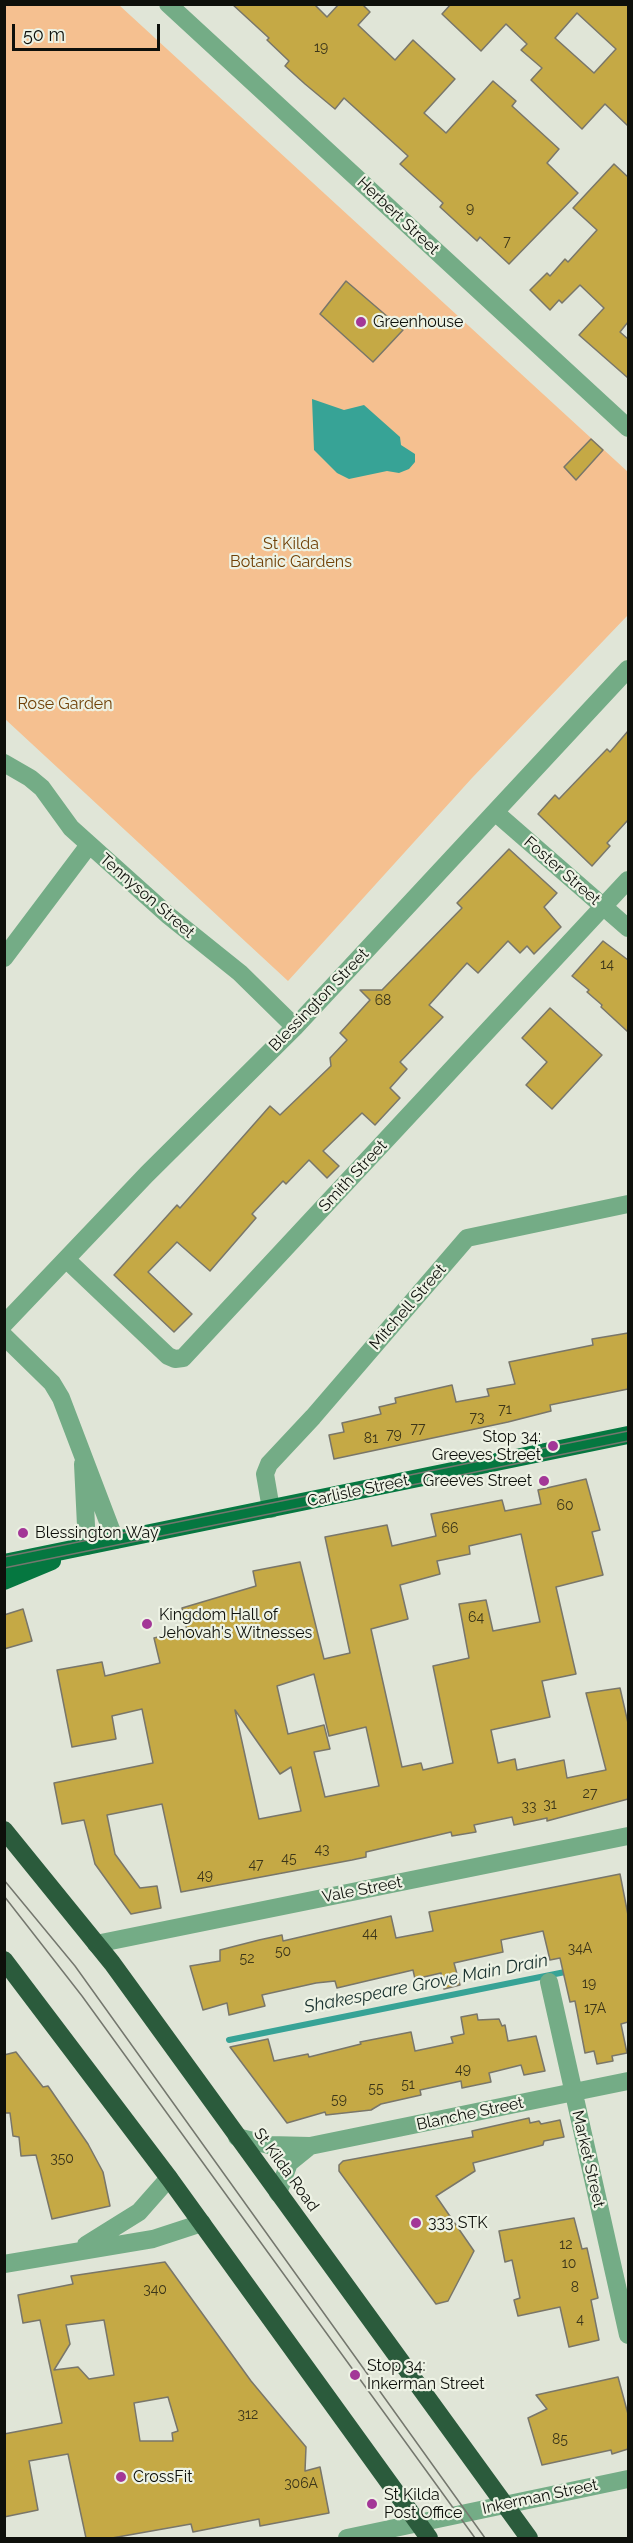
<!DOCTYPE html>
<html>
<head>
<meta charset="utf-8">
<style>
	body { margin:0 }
	#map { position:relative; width:633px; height:2543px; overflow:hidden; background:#e0e5d7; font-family:Raleway,sans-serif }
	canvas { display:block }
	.frame { position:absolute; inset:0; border:6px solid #0e100b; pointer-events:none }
	.scale { position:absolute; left:12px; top:24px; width:148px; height:27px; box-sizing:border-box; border:3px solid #0e100b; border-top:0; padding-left:8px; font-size:18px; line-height:21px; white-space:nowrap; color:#0e100b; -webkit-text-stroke:4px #edf2e4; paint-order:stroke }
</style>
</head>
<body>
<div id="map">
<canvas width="633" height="2543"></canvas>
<div class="frame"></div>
<div class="scale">50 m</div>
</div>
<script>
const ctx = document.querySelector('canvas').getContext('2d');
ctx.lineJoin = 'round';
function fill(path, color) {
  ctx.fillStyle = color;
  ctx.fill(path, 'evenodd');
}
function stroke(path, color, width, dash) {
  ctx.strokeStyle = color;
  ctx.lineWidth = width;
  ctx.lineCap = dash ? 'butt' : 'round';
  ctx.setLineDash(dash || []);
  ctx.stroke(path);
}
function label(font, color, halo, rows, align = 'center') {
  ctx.font = font + ' Raleway,sans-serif';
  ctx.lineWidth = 4.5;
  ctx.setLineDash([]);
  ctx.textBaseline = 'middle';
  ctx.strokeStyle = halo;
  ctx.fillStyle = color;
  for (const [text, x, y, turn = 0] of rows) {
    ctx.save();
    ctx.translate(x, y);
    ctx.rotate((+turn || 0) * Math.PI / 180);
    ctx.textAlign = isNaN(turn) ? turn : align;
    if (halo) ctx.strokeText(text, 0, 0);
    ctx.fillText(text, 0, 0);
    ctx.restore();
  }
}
fill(new Path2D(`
	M5 5H119L628 472V615L472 778 288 981 5 719Z`), '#f5c090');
fill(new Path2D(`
	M312 399 344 410 364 405 400 437 401 445 415 454V462L409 469 399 473 387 471 349 479 337 473 314 450Z`), '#37a396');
stroke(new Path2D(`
	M229 2040 570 1971`), '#37a396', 6);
const building = new Path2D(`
	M232 4H314L327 17 339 4H362L370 12 358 25 395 60 413 40 455 79 424 113 446 133 493 81 516 101 512 106 559 149 547 163 578 193 509 264 480 237 477 241 440 207 443 203 400 164 408 156 344 98 335 109 305 84 285 66 289 61 267 40 269 38Z
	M451 4H628V126L605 104 582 129 531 80 542 68 521 50 527 44 506 24 481 51 442 14ZM577 13 616 49 594 73 555 38Z
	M614 164 628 177V322L620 332 628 339V378L579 335 604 308 580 285 562 303 559 300 550 310 530 290 547 273 550 276 565 259 568 262 597 230 573 208Z
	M346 281 403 330 373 362 320 314Z
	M591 439 603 450 576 480 564 467Z
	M628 731V820L607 843 610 846 592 866 538 814 555 795 559 799 607 749 610 752Z
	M509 849 557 893 544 907 561 927 534 954 527 946 520 953 508 941 478 973 467 963 429 1005 443 1017 400 1062 407 1069 390 1088 400 1098 375 1125 362 1113 323 1151 339 1166 327 1178 309 1160 286 1184 283 1181 252 1214 256 1218 210 1271 177 1242 148 1272 192 1314 174 1332 114 1275 177 1205 180 1208 270 1106 280 1115 331 1066 330 1058 347 1040 340 1033 370 1000 360 990H382L462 908 457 903Z
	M603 941 628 960V1032L601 1007 602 1005 587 992 589 990 572 976Z
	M550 1008 602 1055 552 1109 526 1085 547 1062 522 1038Z
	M628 1333V1389L550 1405 551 1411 508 1422 334 1459 329 1435 344 1432 342 1423 381 1414 379 1407 396 1403 395 1398 452 1385 456 1402 489 1396 487 1389 515 1384 509 1362 593 1345 592 1339Z
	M586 1479 600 1530 592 1532 603 1575 556 1587 576 1674 542 1681 550 1717 491 1730 498 1763 515 1759 517 1770 564 1760 567 1778 606 1770 586 1693 620 1688 628 1723V1799L547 1821V1818L514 1825 512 1817 474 1825 476 1832 452 1836 451 1832 366 1852V1857L352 1860 181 1892 162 1804 107 1815 115 1854 140 1888 157 1886 161 1908 131 1914 95 1864 84 1820 62 1824 54 1783 153 1763 142 1709 112 1716 116 1739 72 1747 57 1670 102 1662 105 1676 160 1663 154 1638 187 1630 182 1608 256 1586 253 1571 300 1562 324 1659 350 1653 325 1537 387 1525 392 1546 436 1536 431 1514 502 1500 505 1511 541 1504 538 1490ZM521 1534 540 1622 493 1631 486 1600 459 1604 469 1658 433 1666 453 1763 423 1770 421 1763 402 1767 371 1629 408 1619 400 1585 440 1574 437 1561 470 1554 469 1546ZM314 1674 329 1736 366 1727 379 1786 325 1797 314 1752 330 1749 324 1725 288 1734 277 1686ZM235 1710 280 1774 291 1767 301 1811 259 1819Z
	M23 1609 32 1641 4 1649V1615Z
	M620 1874 628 1915V2022L621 2024 627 2053 612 2056 613 2061 597 2064 594 2051 585 2053 575 2001 570 2002 560 1958 550 1960 543 1931 501 1940 503 1952 454 1963 460 1985 444 1989 441 1973 415 1979 413 1970 337 1988 335 1981 316 1983 262 1995 265 2006 229 2015 227 2003 203 2010 190 1966 220 1961V1950L259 1940 282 1935 283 1941 391 1916 396 1938 433 1931 429 1912Z
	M477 2014 478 2020 499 2019 502 2026 505 2025 508 2041 536 2036 545 2071 524 2075 521 2065 489 2073 491 2082 462 2088 461 2081 420 2090 421 2095 381 2104 371 2110 326 2115 325 2112 287 2123 230 2047 268 2039 274 2061 308 2054 309 2057 361 2044 360 2042 411 2032 415 2051 453 2043 451 2037 464 2034 461 2017Z
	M16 2052 43 2087 48 2086 88 2144 103 2172 110 2206 52 2219 36 2155 21 2156 19 2137 13 2136 10 2113H4V2055Z
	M529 2118 530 2123 539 2121 541 2124 560 2120 564 2137 544 2141 543 2145 473 2163 475 2171 436 2196 474 2251 448 2301 436 2304 339 2171V2165L343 2161 473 2137 472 2131Z
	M574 2218 582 2249 587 2248 598 2298 591 2300 599 2340 569 2347 560 2307 518 2316 514 2300 520 2298 512 2260 505 2262 499 2231Z
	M165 2262 251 2381 306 2447 305 2471 320 2467 329 2513 260 2526 259 2519 193 2532 191 2524 112 2538H86L68 2454 29 2461 38 2510 4 2517V2434L62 2423 40 2320 23 2323 18 2295 73 2284 71 2276ZM104 2320 114 2375 89 2379 78 2367 54 2370 70 2344 66 2325ZM168 2397 178 2431 172 2433 173 2441H140L134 2403Z
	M618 2377 628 2414V2449L612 2454 611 2450 542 2465 528 2418 547 2409 536 2395Z`);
fill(building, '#c5a945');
stroke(building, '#797669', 1.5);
stroke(new Path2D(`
	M168 4 628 428
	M4 763 30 778 42 788 71 828 169 916 240 973 295 1027
	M496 813 628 928
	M4 958 89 845
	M67 1260 168 1356 175 1359 183 1358 628 880
	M4 1324 147 1174 295 1027 628 669
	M4 1336 52 1383 61 1398 115 1540
	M83 1464 87 1546
	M271 1509 265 1474 269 1464 313 1417 467 1238 628 1204
	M96 1944 628 1836
	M549 1982 628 2335
	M237 2137 269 2145 310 2146 628 2081
	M278 2193 289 2163 310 2146
	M86 2245 139 2212 169 2178
	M4 2264 153 2239 202 2223
	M347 2538 628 2479`), '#74ac86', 18);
stroke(new Path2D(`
	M4 1563 628 1435
	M4 1581 52 1561`), '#057740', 18);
stroke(new Path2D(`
	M4 1830 112 1963 529 2538
	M4 1960 169 2178 429 2538`), '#2b5b3c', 18);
stroke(new Path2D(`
	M4 1557 628 1431
	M4 1568 628 1441
	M4 1880 75 1966 485 2538
	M4 1896 82 1996 475 2538`), '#74776e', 1.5);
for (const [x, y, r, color] of [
	[361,322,6,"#a33797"],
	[553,1446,6,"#a33797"],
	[544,1481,6,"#a33797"],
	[23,1533,6,"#a33797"],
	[147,1624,6,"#a33797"],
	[416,2223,6,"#a33797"],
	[355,2375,6,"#a33797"],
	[121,2477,6,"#a33797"],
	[372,2504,6,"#a33797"]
]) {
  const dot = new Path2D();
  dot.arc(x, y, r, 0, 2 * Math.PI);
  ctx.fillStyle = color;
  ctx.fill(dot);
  stroke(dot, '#edf2e4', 2);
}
label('14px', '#3c361a', null, [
	["19",321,48],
	["9",470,209],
	["7",507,242],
	["14",607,965],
	["68",383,1001],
	["71",505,1410],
	["73",477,1418],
	["77",418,1429],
	["79",394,1435],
	["81",371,1439],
	["60",565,1506],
	["66",450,1529],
	["64",476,1618],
	["27",590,1794],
	["31",550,1805],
	["33",529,1807],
	["43",322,1850],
	["45",289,1859],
	["47",256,1865],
	["49",205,1876],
	["44",370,1934],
	["34A",580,1949],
	["50",283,1952],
	["52",247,1959],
	["19",589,1984],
	["17A",595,2009],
	["49",463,2070],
	["51",408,2085],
	["55",376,2089],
	["59",339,2100],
	["350",62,2159],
	["12",566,2245],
	["10",569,2264],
	["8",575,2288],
	["340",155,2290],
	["4",580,2320],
	["312",248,2415],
	["85",560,2440],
	["306A",301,2484]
]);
label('16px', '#0e100b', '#edf2e4', [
	["Herbert Street",398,216,43],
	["Foster Street",562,871,41],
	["Tennyson Street",147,896,41],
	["Blessington Street",319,1000,-46],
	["Smith Street",353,1176,-47],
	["Mitchell Street",408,1307,-49],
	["Carlisle Street",358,1491,-12],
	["Vale Street",362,1890,-11],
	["Blanche Street",470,2114,-12],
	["Market Street",588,2159,77],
	["St Kilda Road",286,2170,54],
	["Inkerman Street",540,2497,-12]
]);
label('16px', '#0e100b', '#edf2e4', [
	["Greenhouse",373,322],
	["Stop 34:",541,1437,"right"],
	["Greeves Street",541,1455,"right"],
	["Greeves Street",532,1481,"right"],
	["Blessington Way",35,1533],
	["Kingdom Hall of",159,1615],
	["Jehovah's Witnesses",159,1633],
	["333 STK",428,2223],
	["Stop 34:",367,2366],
	["Inkerman Street",367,2384],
	["CrossFit",133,2477],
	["St Kilda",384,2495],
	["Post Office",384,2513]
], 'left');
label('16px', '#704107', '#edf2e4', [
	["St Kilda",291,544],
	["Botanic Gardens",291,562],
	["Rose Garden",65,704]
]);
label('italic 18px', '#1c3431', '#edf2e4', [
	["Shakespeare Grove Main Drain",426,1984,-11]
]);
</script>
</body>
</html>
